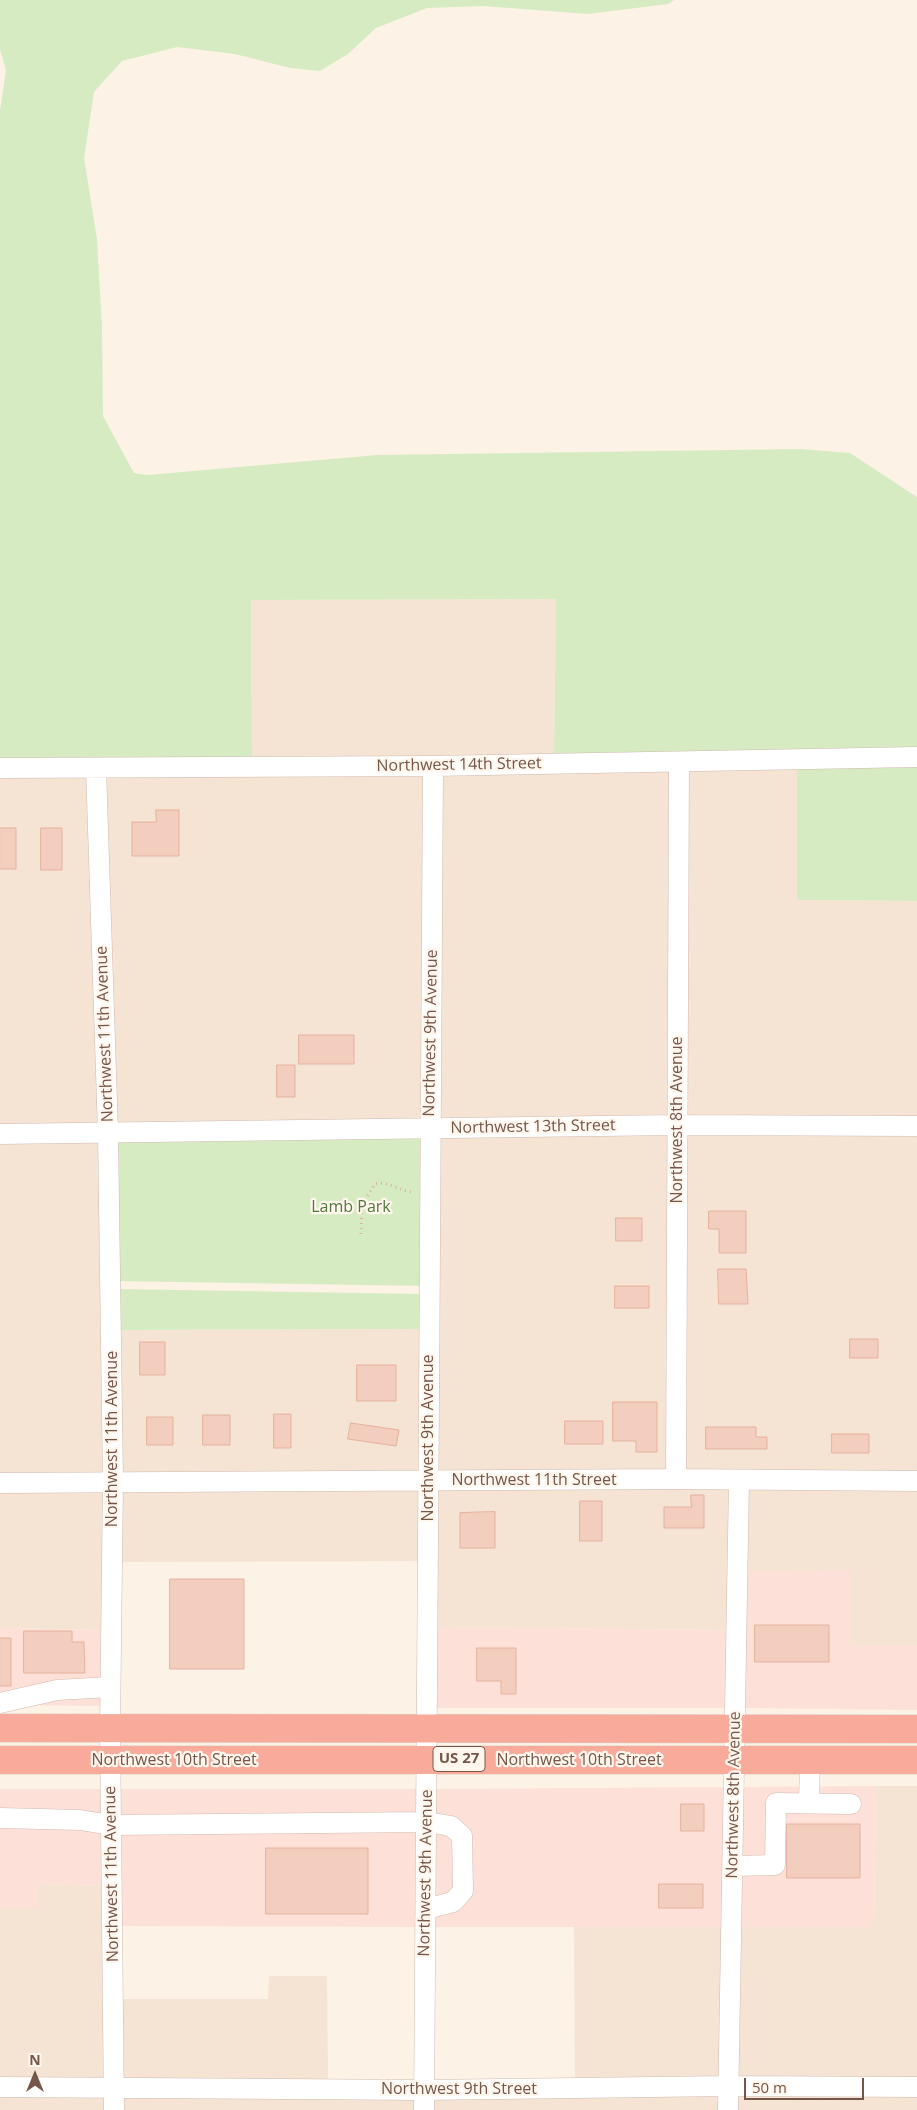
<!DOCTYPE html>
<html>
<head>
<meta charset="utf-8">
<style>
	body { margin:0 }
	#map { position:relative; width:917px; height:2110px; overflow:hidden; background:#fdf2e6; font-family:"Open Sans",sans-serif }
	canvas { display:block }
	.north { position:absolute; left:10px; top:2050px; width:50px; height:50px; -webkit-text-stroke:4px #fff6ed; paint-order:stroke; rotate:0deg; font-size:14px; font-weight:700; line-height:20px; text-align:center; color:#77564a }
	.north::after { content:''; display:block; margin:auto; width:18px; height:22px; background:#77564a; clip-path:polygon(50% 0,100% 100%,50% 72%,0 100%) }
	.scale { position:absolute; left:744px; top:2078px; width:120px; height:22px; box-sizing:border-box; border:2px solid #77564a; border-top:0; padding-left:6px; font-size:15px; line-height:18px; white-space:nowrap; color:#77564a; -webkit-text-stroke:4px #fff6ed; paint-order:stroke }
</style>
</head>
<body>
<div id="map">
<canvas width="917" height="2110"></canvas>
<div class="north">N</div>
<div class="scale">50 m</div>
</div>
<script>
const ctx = document.querySelector('canvas').getContext('2d');
ctx.lineJoin = 'round';
function fill(path, color) {
  ctx.fillStyle = color;
  ctx.fill(path, 'evenodd');
}
function stroke(path, color, width, dash) {
  ctx.strokeStyle = color;
  ctx.lineWidth = width;
  ctx.lineCap = dash ? 'butt' : 'round';
  ctx.setLineDash(dash || []);
  ctx.stroke(path);
}
function label(font, color, halo, rows, align = 'center') {
  ctx.font = font + ' "Open Sans",sans-serif';
  ctx.lineWidth = 4.5;
  ctx.setLineDash([]);
  ctx.textBaseline = 'middle';
  ctx.strokeStyle = halo;
  ctx.fillStyle = color;
  for (const [text, x, y, turn = 0] of rows) {
    ctx.save();
    ctx.translate(x, y);
    ctx.rotate((+turn || 0) * Math.PI / 180);
    ctx.textAlign = isNaN(turn) ? turn : align;
    if (halo) ctx.strokeText(text, 0, 0);
    ctx.fillText(text, 0, 0);
    ctx.restore();
  }
}
fill(new Path2D(`
	M556 599 554 755 252 758 251 600Z
	M797 769V900L917 901V1117L684 1116 687 771Z
	M671 771 668 1116 438 1118 441 775Z
	M425 775 422 1119 115 1124 105 777Z
	M0 777H89L99 1124 0 1125Z
	M668 1134V1470L436 1471 438 1137Z
	M684 1134 917 1136V1472L684 1470Z
	M0 1143H99L105 1473 0 1474Z
	M421 1329 420 1471 121 1473 119 1330Z
	M675 1488 731 1490 729 1630 436 1627V1489Z
	M420 1489V1561L120 1562 121 1491Z
	M747 1490H917V1645H851L746 1571Z
	M105 1491 103 1630 0 1628V1493Z
	M876 1786H917V2078L737 2076 740 1927H874Z
	M37 1884 104 1886 107 2078H0V1908H36Z
	M574 1927H723L720 2076 575 2078Z
	M269 1976H327L328 2080 123 2078 122 1999H268Z
	M720 2095V2110H432V2099Z
	M736 2095 917 2097V2110H736Z
	M0 2097H107L106 2110H0Z
	M123 2097 416 2099 415 2110H123Z`), '#f5e3d4');
fill(new Path2D(`
	M851 1570V1645H917V1710L744 1708 746 1571Z
	M436 1627 729 1630 728 1708H436Z
	M0 1628 103 1630 102 1706 0 1705Z
	M876 1786 874 1927H740L743 1787Z
	M726 1787 723 1927H434L436 1789Z
	M0 1789H102L104 1886 37 1884V1908H0Z
	M119 1789H419L418 1927 121 1926Z`), '#fde1d9');
fill(new Path2D(`
	M0 0H674L668 4 588 14 483 6 427 8 376 28 348 54 320 71 290 68 235 54 177 47 122 61 94 92 84 158 97 239 102 327 103 416 134 473 147 475 377 455 800 449 850 453 917 497V747L554 755 556 599 251 600 252 758H0V111L6 70 0 50Z
	M917 766V901L797 900V769Z
	M430 1128 429 1286 110 1281 108 1133Z
	M118 1289 421 1294V1329L119 1330Z`), '#d7ebc3');
const building = new Path2D(`
	M156 810H179V856H132V822H156Z
	M0 828H16V869H0Z
	M41 828H62V870H41Z
	M299 1035H354V1064H299Z
	M277 1065H295V1097H277Z
	M709 1211H746V1253H719V1229H709Z
	M616 1218H642V1241H616Z
	M718 1269H746L748 1304H719Z
	M615 1286H649V1308H615Z
	M850 1339H878V1358H850Z
	M140 1342H165V1375H140Z
	M357 1365H396V1401H357Z
	M613 1402H657V1452H636V1441H613Z
	M274 1414H291V1448H274Z
	M203 1415H230V1445H203Z
	M147 1417H173V1445H147Z
	M565 1421H603V1444H565Z
	M351 1423 399 1430 396 1446 348 1439Z
	M706 1427H756V1437H767V1449H706Z
	M832 1434H869V1453H832Z
	M691 1495H704V1528H664V1507H691Z
	M580 1501H602V1541H580Z
	M495 1512V1548H460V1513Z
	M170 1579H244V1669H170Z
	M755 1625H829V1662H755Z
	M24 1631H72V1642H84L85 1673H24Z
	M0 1638H11V1686H0Z
	M477 1648H516V1694H501V1681H477Z
	M681 1804H704V1831H681Z
	M787 1824H860V1878H787Z
	M266 1848H368V1914H266Z
	M659 1884H703V1908H659Z`);
fill(building, '#f3cdbd');
stroke(building, '#e6b29d', 1);
const minor = new Path2D(`
	M0 768 433 766 917 757
	M96 768 108 1133 113 1482 110 1728 114 2110
	M0 1134 676 1125 917 1126
	M676 1479 679 762
	M0 1483 676 1479 917 1481
	M0 1703 57 1690 110 1687
	M809 1803 810 1761
	M0 1818 80 1820 111 1825 427 1822 451 1826 462 1836 463 1891 453 1902 426 1909
	M733 1866 775 1865 776 1803 851 1804
	M0 2087 424 2090 728 2086 917 2087
	M424 2110C429 1662 429 1214 433 766
	M728 2110 739 1480`);
const highway = new Path2D(`
	M0 1728 917 1729
	M0 1760H917`);
stroke(minor, '#d1baae', 21);
stroke(highway, '#d9d0cc', 29);
stroke(new Path2D(`
	M361 1234 362 1204 375 1184C389 1180 400 1192 414 1192`), '#d8b09f', 3, [1, 4]);
stroke(minor, '#fff', 20);
stroke(highway, '#f8ab9b', 28);
for (const [x, y, w] of [
	[459,1759,52]
]) {
  const box = new Path2D();
  box.roundRect(x - w / 2, y - 12.5, w, 25, 4);
  ctx.fillStyle = '#fff6ed';
  ctx.fill(box);
  stroke(box, '#77564a', 1);
}
label('bold 15px', '#77564a', null, [
	["US 27",459,1759]
]);
label('16px', '#77564a', '#fff6ed', [
	["Northwest 14th Street",459,765,-1],
	["Northwest 9th Avenue",431,1033,-89],
	["Northwest 11th Avenue",105,1034,-92],
	["Northwest 8th Avenue",677,1120,-90],
	["Northwest 13th Street",533,1127,-1],
	["Northwest 9th Avenue",428,1438,-90],
	["Northwest 11th Avenue",112,1439,-90],
	["Northwest 11th Street",534,1480],
	["Northwest 10th Street",174,1760],
	["Northwest 10th Street",579,1760],
	["Northwest 8th Avenue",734,1795,-89],
	["Northwest 9th Avenue",426,1873,-89],
	["Northwest 11th Avenue",112,1874,-91],
	["Northwest 9th Street",459,2089]
]);
label('16px', '#54773f', '#fff6ed', [
	["Lamb Park",351,1207]
]);
</script>
</body>
</html>
